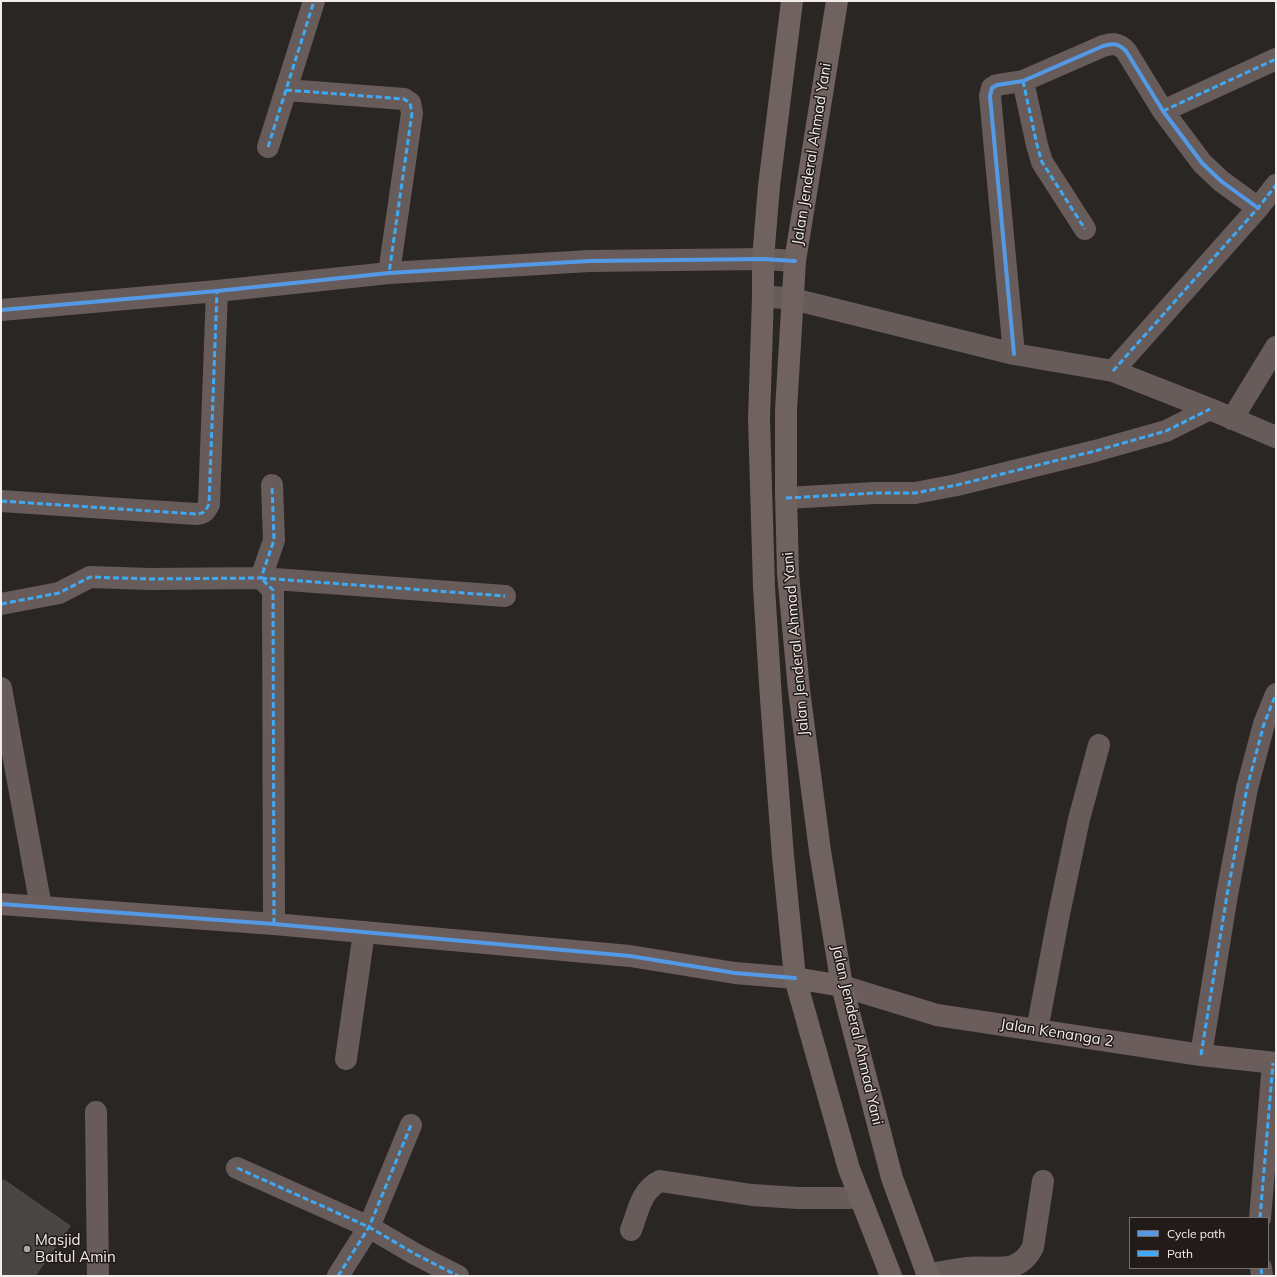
<!DOCTYPE html>
<html>
<head>
<meta charset="utf-8">
<style>
	body { margin:0 }
	#map { position:relative; width:1277px; height:1277px; overflow:hidden; background:#2a2624; font-family:Mulish,sans-serif }
	canvas { display:block }
	.frame { position:absolute; inset:0; border:2px solid #f2edec; pointer-events:none }
	.legend { position:absolute; left:1129px; top:1217px; width:140px; height:52px; box-sizing:border-box; background:#221b19; border:1px solid #756f6d; margin:0; padding:5px 7px; list-style:none; font-size:12px; color:#f2edec }
	.legend li { display:flex; align-items:center; gap:8px; height:20px }
	.legend b { width:20px; border:1px solid #756f6d }
</style>
</head>
<body>
<div id="map">
<canvas width="1277" height="1277"></canvas>
<div class="frame"></div>
<ul class="legend">
<li><b style="height:5px;background:#5399e6"></b>Cycle path</li>
<li><b style="height:5px;background:#3fa9f5"></b>Path</li>
</ul>
</div>
<script>
const ctx = document.querySelector('canvas').getContext('2d');
ctx.lineJoin = 'round';
function fill(path, color) {
  ctx.fillStyle = color;
  ctx.fill(path, 'evenodd');
}
function stroke(path, color, width, dash) {
  ctx.strokeStyle = color;
  ctx.lineWidth = width;
  ctx.lineCap = dash ? 'butt' : 'round';
  ctx.setLineDash(dash || []);
  ctx.stroke(path);
}
function label(font, color, halo, rows, align = 'center') {
  ctx.font = font + ' Mulish,sans-serif';
  ctx.lineWidth = 3;
  ctx.setLineDash([]);
  ctx.textBaseline = 'middle';
  ctx.strokeStyle = halo;
  ctx.fillStyle = color;
  for (const [text, x, y, turn = 0] of rows) {
    ctx.save();
    ctx.translate(x, y);
    ctx.rotate((+turn || 0) * Math.PI / 180);
    ctx.textAlign = isNaN(turn) ? turn : align;
    if (halo) ctx.strokeText(text, 0, 0);
    ctx.fillText(text, 0, 0);
    ctx.restore();
  }
}
const building = new Path2D(`
	M4 1180 70 1226 35 1276H6L1 1273V1184Z`);
fill(building, '#484543');
stroke(building, '#54514f', 1);
stroke(new Path2D(`
	M1023 81 1037 145 1042 162 1085 229
	M286 90 404 99 410 103 412 113 389 273
	M1163 111 1276 59
	M268 147 314 1
	M763 296 793 299 1014 354 1113 371 1210 409 1276 437
	M1 310 217 291 389 273 589 261 763 259 795 261
	M1014 354 990 96 992 88 997 85 1023 81 1103 46C1113 43 1118 43 1126 51L1163 111 1202 163 1221 181 1258 208
	M1113 371 1258 208 1276 185
	M1232 419 1276 347
	M786 498 875 493H915L957 485 1095 451 1166 431 1210 409
	M1 501 196 514C204 514 206 510 209 504L217 291
	M1 604 59 593 90 577 150 579 261 578 274 540 272 485
	M1 688 41 907
	M274 924 273 590 261 578 505 596
	M1037 1030 1059 914 1079 819 1099 745
	M1201 1055 1227 895 1247 788 1264 724 1276 694
	M346 1059 364 932
	M96 1112 98 1276
	M237 1168 369 1227 415 1254 458 1276
	M1260 1218 1273 1063
	M631 1230C638 1212 641 1190 660 1181L752 1195 798 1198H860
	M1261 1268 1262 1276
	M927 1275C940 1272 954 1270 967 1268 992 1265 1018 1277 1033 1247L1043 1181
	M338 1276 369 1227 411 1125`), '#675c59', 22);
stroke(new Path2D(`
	M1 904 274 924 630 956 735 973 795 978
	M842 986 937 1015 1201 1055 1276 1063`), '#6a5d5b', 22);
stroke(new Path2D(`
	M792 1 769 186 763 259V296L759 419 764 587 771 699 783 856 795 978 849 1169 891 1276
	M837 1 795 261 786 410V492L788 574 799 690 820 851 842 986 892 1178 928 1276
	M795 978 842 986`), '#70625f', 22);
stroke(new Path2D(`
	M1023 81 1037 145 1042 162 1085 229
	M286 90 404 99 410 103 412 113 389 273
	M1163 111 1276 59
	M268 147 314 1
	M1113 371 1258 208 1276 185
	M786 498 875 493H915L957 485 1095 451 1166 431 1210 409
	M1 501 196 514C204 514 206 510 209 504L217 291
	M1 604 59 593 90 577 150 579 261 578 274 540 272 485
	M274 924 273 590 261 578 505 596
	M1201 1055 1227 895 1247 788 1264 724 1276 694
	M237 1168 369 1227 415 1254 458 1276
	M1260 1218 1273 1063
	M1261 1268 1262 1276
	M338 1276 369 1227 411 1125`), '#3fa9f5', 3, [6, 3]);
stroke(new Path2D(`
	M1 310 217 291 389 273 589 261 763 259 795 261
	M1014 354 990 96 992 88 997 85 1023 81 1103 46C1113 43 1118 43 1126 51L1163 111 1202 163 1221 181 1258 208
	M1 904 274 924 630 956 735 973 795 978`), '#5399e6', 4);
for (const [x, y, r, color] of [
	[27,1249,4,"#aca7a6"]
]) {
  const dot = new Path2D();
  dot.arc(x, y, r, 0, 2 * Math.PI);
  ctx.fillStyle = color;
  ctx.fill(dot);
  stroke(dot, '#221b19', 1.5);
}
label('15px', '#f2edec', '#221b19', [
	["Jalan Jenderal Ahmad Yani",812,154,-81],
	["Jalan Jenderal Ahmad Yani",796,644,-95],
	["Jalan Kenanga 2",1057,1033,9],
	["Jalan Jenderal Ahmad Yani",857,1035,77]
]);
label('15px', '#f2edec', '#221b19', [
	["Masjid",35,1240],
	["Baitul Amin",35,1257]
], 'left');
</script>
</body>
</html>
